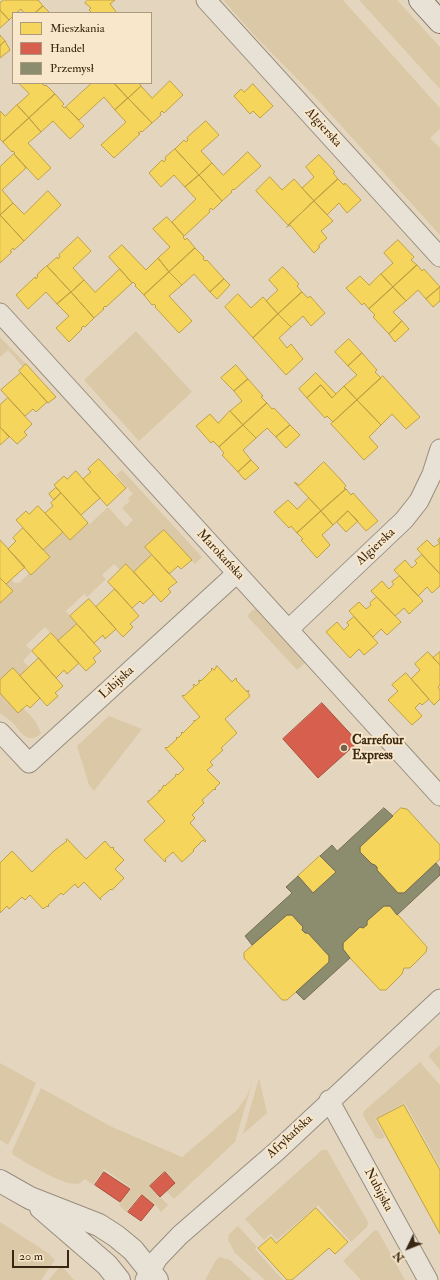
<!DOCTYPE html>
<html>
<head>
<meta charset="utf-8">
<style>
	body { margin:0 }
	#map { position:relative; width:440px; height:1280px; overflow:hidden; background:#e4d6be; font-family:"IM FELL Double Pica",serif }
	canvas { display:block }
	.legend { position:absolute; left:12px; top:12px; width:140px; height:72px; box-sizing:border-box; background:#f8e7ca; border:1px solid #ac9a80; margin:0; padding:5px 7px; list-style:none; font-size:12px; color:#3a2712 }
	.legend li { display:flex; align-items:center; gap:8px; height:20px }
	.legend b { width:20px; border:1px solid #ac9a80 }
	.north { position:absolute; left:388px; top:1228px; width:40px; height:40px; -webkit-text-stroke:3px #f8e7ca; paint-order:stroke; rotate:227deg; font-size:11px; font-weight:700; line-height:16px; text-align:center; color:#3a2712 }
	.north::after { content:''; display:block; margin:auto; width:14px; height:18px; background:#3a2712; clip-path:polygon(50% 0,100% 100%,50% 72%,0 100%) }
	.scale { position:absolute; left:12px; top:1250px; width:57px; height:18px; box-sizing:border-box; border:2px solid #3a2712; border-top:0; padding-left:5px; font-size:12px; line-height:14px; white-space:nowrap; color:#3a2712; -webkit-text-stroke:3px #f8e7ca; paint-order:stroke }
</style>
</head>
<body>
<div id="map">
<canvas width="440" height="1280"></canvas>
<ul class="legend">
<li><b style="height:11px;background:#f6d55c"></b>Mieszkania</li>
<li><b style="height:11px;background:#d6604d"></b>Handel</li>
<li><b style="height:11px;background:#8c8c6e"></b>Przemysł</li>
</ul>
<div class="north">N</div>
<div class="scale">20 m</div>
</div>
<script>
const ctx = document.querySelector('canvas').getContext('2d');
ctx.lineJoin = 'round';
function fill(path, color) {
  ctx.fillStyle = color;
  ctx.fill(path, 'evenodd');
}
function stroke(path, color, width, dash) {
  ctx.strokeStyle = color;
  ctx.lineWidth = width;
  ctx.lineCap = dash ? 'butt' : 'round';
  ctx.setLineDash(dash || []);
  ctx.stroke(path);
}
function label(font, color, halo, rows, align = 'center') {
  ctx.font = font + ' "IM FELL Double Pica",serif';
  ctx.lineWidth = 4;
  ctx.setLineDash([]);
  ctx.textBaseline = 'middle';
  ctx.strokeStyle = halo;
  ctx.fillStyle = color;
  for (const [text, x, y, turn = 0] of rows) {
    ctx.save();
    ctx.translate(x, y);
    ctx.rotate((+turn || 0) * Math.PI / 180);
    ctx.textAlign = isNaN(turn) ? turn : align;
    if (halo) ctx.strokeText(text, 0, 0);
    ctx.fillText(text, 0, 0);
    ctx.restore();
  }
}
fill(new Path2D(`
	M223 0H343L440 108V129L430 138 440 148V235L317 99 255 36Z
	M359 0H397L440 47V89Z
	M136 331 192 392 139 441 84 380Z
	M0 337 26 364 23 367 8 350 0 357Z
	M122 470 202 557 195 564 164 530 145 547 152 555 134 572 126 564 120 570 114 564 102 575 106 579 87 597 84 594 66 611 77 624 58 641 45 627 26 645 32 651 23 661 29 667 20 676 0 680V603L13 591 6 584 11 579 14 583H19L30 572 32 574 50 557 43 550 63 532 70 540 88 523 90 524 108 507 126 527 133 520 122 508 130 501 128 498 133 494 116 475Z
	M255 608 305 663 297 670 247 616Z
	M0 693C16 703 36 714 41 734 26 744 23 734 13 723 9 719 4 717 0 713Z
	M109 716 142 729 94 791 89 785 77 746Z
	M440 1045V1070L429 1057 430 1054Z
	M420 1062 440 1085V1167L405 1103 375 1119 385 1137 381 1139 376 1138 363 1115 364 1111Z
	M0 1063 36 1083 22 1117 8 1145 0 1140Z
	M259 1078 267 1113 243 1134Z
	M253 1079 235 1142 174 1199 166 1191 175 1182 165 1172 150 1186 168 1205 161 1212 156 1205 155 1206 141 1194 126 1212 119 1205 131 1188 104 1169 93 1185 85 1179C83 1180 82 1182 80 1183 67 1189 26 1162 13 1155L12 1151 41 1088 112 1127 182 1157 237 1110 247 1096Z
	M322 1150H327L368 1222 367 1227 351 1242 318 1205 277 1240 271 1234 264 1240 245 1219Z
	M0 1222 48 1253 55 1260 41 1280H0Z
	M238 1226 257 1247 255 1249 283 1280H265L235 1253 228 1240 229 1234Z
	M375 1230 378 1231 405 1280H361L343 1261Z
	M220 1257 230 1260 252 1280H205L216 1260Z
	M61 1265 74 1280H49Z`), '#dbc8a6');
const homes = new Path2D(`
	M4 0H38L43 6 35 13H24L21 9 16 13H13V16L9 20 0 10V3Z
	M88 0H115L110 4 117 13H92L89 10 91 8 85 3Z
	M43 6 50 13H35Z
	M0 10 9 20 0 28Z
	M0 35 5 41 0 46Z
	M5 41 10 50 0 58V46Z
	M170 81 183 95 164 113 162 111 160 113 161 115 152 123 128 98 141 86 152 98Z
	M19 83H44L42 84 45 86 46 85 55 94 29 118 17 105 29 94Z
	M92 83H114L128 98 115 110 104 97 79 120 66 107Z
	M114 83H139L141 86 128 98Z
	M253 84 273 106 260 118 253 111 250 114 234 96 241 89 244 92Z
	M55 94 64 104 62 106 64 108 66 107 84 126 70 139 53 121 41 132 29 118Z
	M128 98 152 123 142 132 141 131 138 133 140 134 114 158 101 145 126 122 115 110Z
	M17 105 29 118 3 142 0 139V111L5 116Z
	M29 118 41 132 28 143 51 168 38 180 14 154 15 153 13 151 12 152 3 142Z
	M206 121 219 135 201 151 212 163 199 175 175 149 184 140 186 142 188 140 187 138Z
	M175 149 199 175 185 187 174 175 161 187 149 173 162 160 164 162 166 159 165 158Z
	M248 152 261 166 234 190 233 189 231 191 232 192 222 201 199 175 212 163 223 175Z
	M14 154 26 168 2 190 13 203 0 215V167Z
	M319 155 335 172 333 173 338 179 314 201 302 188 314 177 306 167Z
	M199 175 222 201 213 210 211 208 209 210 210 212 184 236 172 222 196 199 185 187Z
	M270 177 282 190 294 179 314 201 288 225 256 191Z
	M338 179 344 185 345 183 361 200 347 213 339 203 327 215 314 201Z
	M48 191 61 205 24 241 0 215 13 203 24 214Z
	M314 201 333 221 321 231 327 238 318 246 320 247 314 253 290 225 287 227Z
	M0 215 24 241 14 250 13 248 10 251 12 252 0 263Z
	M167 217 184 236 183 237 185 240 187 238 195 248 169 272 158 258 170 247 153 229Z
	M78 237 91 251 73 268 84 280 71 292 47 266 57 257 58 259 60 257 59 255Z
	M398 240 414 257 411 260 417 265 393 287 381 274 393 263 384 253Z
	M122 245 146 270 158 258 169 272 144 295 135 286 136 285 133 282 132 283 109 257Z
	M195 248 204 257 203 259 205 261 207 260 224 279 210 292 194 274 182 285 169 272Z
	M417 265 422 271 424 269 440 287 426 299 418 290 406 301 393 287Z
	M47 266 71 292 57 304 46 292 28 309 16 295 35 277 36 279 38 276 37 275Z
	M283 267 299 284 297 286 302 292 278 314 266 301 278 290 269 280Z
	M120 269 132 283 106 307 105 306 103 308 104 309 94 318 71 292 84 280 95 292Z
	M169 272 182 285 169 296 192 321 179 333 155 307 156 306 154 304 152 305 144 295Z
	M381 274 393 287 369 309 364 303 362 305 346 288 360 276 369 285Z
	M224 279 230 285 217 299 210 292Z
	M393 287 406 301 393 312 402 321 389 334 373 317 375 315 369 309Z
	M440 287V301L433 307 426 299Z
	M71 292 94 318 85 327 83 326 81 328 82 329 69 342 56 328 69 316 57 304Z
	M302 292 308 298 310 296 325 313 311 326 303 316 291 327 278 314Z
	M238 294 251 308 263 297 278 314 253 338 225 307Z
	M278 314 291 327 279 338 287 348 291 344 303 359 286 375 253 338Z
	M402 321 409 329 395 342 389 334Z
	M349 339 362 353 348 366 335 352Z
	M362 353 377 370 375 372 381 378 357 400 344 386 357 375 348 366Z
	M26 364 56 397 48 403 19 371Z
	M236 365 248 379 234 391 221 378Z
	M21 373 47 402 36 412 33 409 25 416 1 390Z
	M316 373 336 394 332 398 321 385 307 398 299 389Z
	M383 376 420 417 406 429 392 414 381 425 357 400Z
	M248 379 263 396 261 397 267 403 243 425 230 411 242 401 234 391Z
	M321 385 332 398 344 386 357 400 333 422 327 416 325 418 307 398Z
	M8 398 32 424 24 432 27 435 17 444 0 427V405Z
	M357 400 381 425 369 437 378 447 364 460 331 424Z
	M267 403 272 409 274 408 290 425 276 437 267 428 256 438 243 425Z
	M230 411 243 425 219 447 213 441 211 443 196 426 210 414 218 423Z
	M243 425 256 438 243 450 251 460 238 472 222 455 224 453 219 447Z
	M290 425 300 435 286 448 276 437Z
	M0 427 9 437 0 445Z
	M99 459 126 488 107 506 83 479 91 472 88 469Z
	M251 460 259 468 245 480 238 472Z
	M324 462 342 481 346 486 344 488 346 489 321 511 294 482 299 485Z
	M76 471 100 498 81 515 54 485 64 476 67 479Z
	M56 488 61 493 54 500 49 494Z
	M346 489 351 495 353 493 378 521 366 531 348 511 333 525 321 511Z
	M61 493 88 523 70 540 45 513 53 506 51 503Z
	M309 498 321 511 297 533 291 526 289 528 274 512 288 500 297 509Z
	M38 506 63 532 43 550 16 520 26 511 29 514Z
	M321 511 333 525 322 535 330 545 317 558 301 540 303 539 297 533Z
	M348 511 358 521 346 532 337 522Z
	M23 528 50 557 31 575 8 549 16 541 13 538Z
	M164 530 192 560 181 569 178 566 169 574 145 547Z
	M440 538V574L417 549 427 540 434 547 440 543 438 541Z
	M0 540 25 567 6 584 0 578Z
	M152 555 177 582 168 589 171 592 161 602 134 572Z
	M422 555 440 574V586L432 593 427 587 418 596 394 570 405 560 412 568 417 563 415 561Z
	M126 564 154 594 143 604 140 601 132 608 108 582Z
	M400 576 423 601 409 614 404 608 395 616 371 591 382 581 389 589 394 584 392 582Z
	M0 578 13 591 0 603Z
	M115 589 139 616 130 624 133 627 123 637 96 607Z
	M377 597 401 622 387 635 381 629 373 637 349 611 359 602 366 609 371 605 370 603Z
	M89 599 116 629 105 639 103 635 94 643 70 616Z
	M354 617 378 643 364 655 359 649 350 658 326 632 337 622 344 630 349 625 347 623Z
	M77 624 101 651 93 658 96 662 86 671 58 641Z
	M51 633 79 663 67 674 64 670 56 678 32 651Z
	M428 652 440 665V685L438 687 440 690V699L434 705 411 679 420 670 415 664Z
	M440 652V665L433 658Z
	M39 658 63 686 55 693 58 696 47 706 20 676Z
	M217 666 232 682 236 678 237 679 236 680 247 692 248 690 249 691 248 693 250 696 225 719 237 733 221 748 223 750 210 762 213 765 207 770 220 783 215 788 216 789 215 790 214 789 202 800 204 803 192 815 195 818 190 823 206 841 205 842 203 840 193 850 194 851 182 862 173 852 165 859 166 861 165 862 144 840 165 821 147 801H149L159 792V790L160 791 163 787V786L164 785 165 786 176 776 175 775 177 774 178 775 184 769 165 748 166 747 167 748 177 739 176 738 177 737 178 738 182 734 181 733 182 732 183 733 194 722V720L195 721 200 717 182 696 183 695 184 696 194 687 193 685 194 684 196 686 200 682 198 681 200 680 201 681 212 670 211 669 212 668 214 670Z
	M13 668 40 698 30 708 27 705 18 713 0 693V680Z
	M406 673 429 699 422 705 420 703 415 708 422 716 412 725 388 700 398 691 392 685Z
	M401 808 407 809 440 845V859L404 893H398L377 870V867L375 865 372 864 360 852V847Z
	M67 839 86 859 105 841 111 848 113 847 114 848 113 849 124 860 115 869 124 878 112 890 111 889 100 898 101 900 84 882 78 888 75 884 63 895 61 893 48 905 49 906 48 907 47 906 43 909 30 895 25 900 22 897 9 909 7 906 0 913V863L12 851 32 872 55 850 67 841 66 840Z
	M320 856 336 872 313 893 298 876Z
	M384 906H390L427 947 426 952 410 968H404L402 974 386 990H380L350 958 343 949V943L360 927 363 928 367 925V921Z
	M287 915H292L303 927 302 930 305 933H308L329 956V962L287 1000H282L244 958V953Z
	M404 1105 440 1170V1234L377 1119Z
	M316 1208 348 1242 335 1254 329 1248 292 1280H287L258 1248 271 1237 276 1243Z`);
fill(homes, '#f6d55c');
stroke(homes, '#bea146', 1);
const shops = new Path2D(`
	M322 703 358 742 318 778 283 739Z
	M104 1172 130 1189 120 1202 95 1185Z
	M165 1172 175 1183 160 1197 150 1186Z
	M142 1195 154 1205 141 1221 128 1212Z`);
fill(shops, '#d6604d');
stroke(shops, '#a74f3b', 1);
const industry = new Path2D(`
	M384 808 393 816 360 847V852L372 864 375 865 377 867V870L398 893H404L436 863 440 868V875L397 915 390 906H384L367 921V925L363 928 360 927 343 943V949L350 958 304 1000 296 992 329 962V956L308 933H305L302 930 303 927 292 915H287L252 945 245 936 292 893 286 887 298 876 313 893 336 872 320 856 332 845 337 851Z`);
fill(industry, '#8c8c6e');
stroke(industry, '#736e52', 1);
const minor = new Path2D(`
	M206 0 440 257
	M0 313 440 796
	M289 629 404 520 419 501 432 474 440 449
	M0 732 29 763 237 573
	M329 1100 428 1280
	M145 1280 158 1258 180 1235 277 1151 440 999`);
const tertiary = new Path2D(`
	M0 1181 30 1198 99 1225 116 1236 133 1250 157 1280
	M41 1208 107 1265 119 1280`);
const secondary = new Path2D(`
	M420 0 440 22`);
stroke(minor, '#988d7d', 21);
stroke(tertiary, '#988d7d', 24);
stroke(secondary, '#7f7567', 24);
stroke(minor, '#e8e1d5', 19);
stroke(tertiary, '#e8e1d5', 22);
stroke(secondary, '#e8e1d5', 22);
for (const [x, y, r, color] of [
	[344,748,4,"#76644e"]
]) {
  const dot = new Path2D();
  dot.arc(x, y, r, 0, 2 * Math.PI);
  ctx.fillStyle = color;
  ctx.fill(dot);
  stroke(dot, '#f8e7ca', 1.5);
}
label('13px', '#3a2712', '#f8e7ca', [
	["Algierska",323,128,48],
	["Algierska",376,547,-43],
	["Marokańska",220,555,47],
	["Libijska",117,683,-42],
	["Afrykańska",290,1137,-43],
	["Nubijska",378,1190,62]
]);
label('bold 13px', '#3a2712', '#f8e7ca', [
	["Carrefour",352,741],
	["Express",352,756]
], 'left');
</script>
</body>
</html>
